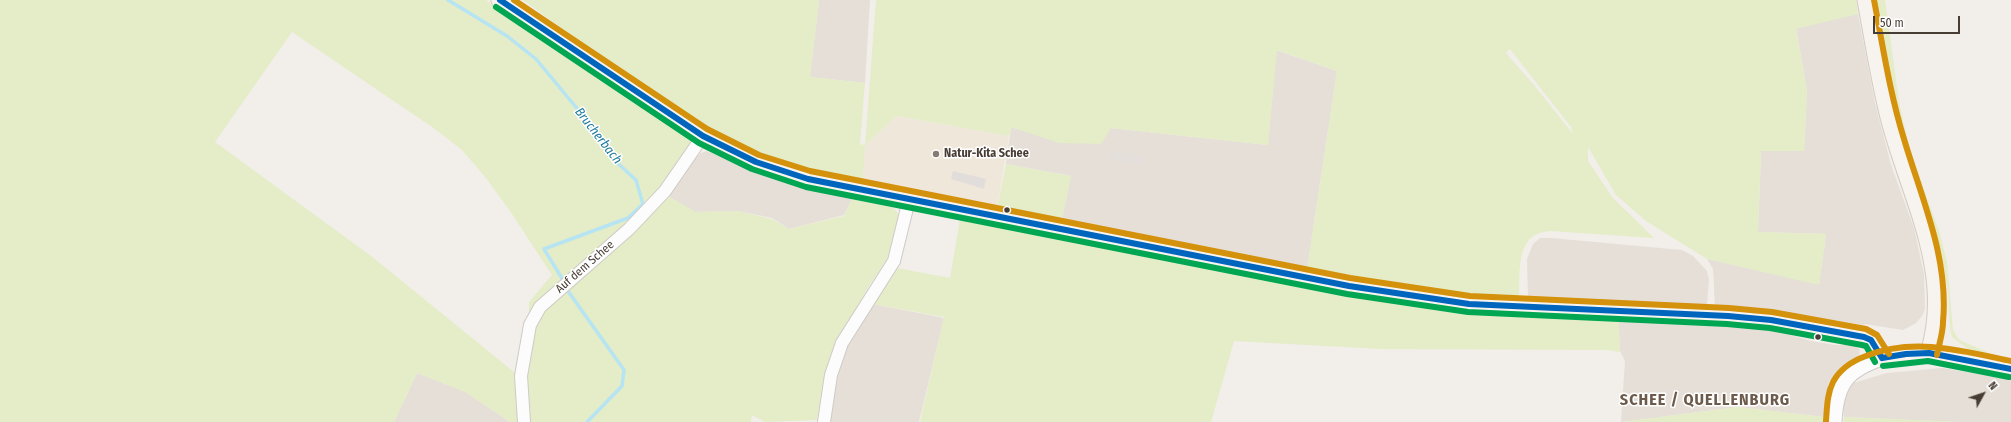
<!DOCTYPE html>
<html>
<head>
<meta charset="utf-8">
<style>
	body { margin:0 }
	#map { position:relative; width:2011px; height:422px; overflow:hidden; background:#f2eeea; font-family:"Fira Sans Condensed",sans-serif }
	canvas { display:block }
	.north { position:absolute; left:1963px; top:374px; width:40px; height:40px; -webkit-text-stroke:3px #fff; paint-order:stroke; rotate:50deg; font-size:11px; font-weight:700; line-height:16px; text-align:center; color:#483d35 }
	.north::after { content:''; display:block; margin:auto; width:14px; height:18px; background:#483d35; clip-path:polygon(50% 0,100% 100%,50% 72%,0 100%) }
	.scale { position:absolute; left:1873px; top:16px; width:87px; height:18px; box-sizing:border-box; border:2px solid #483d35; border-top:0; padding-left:5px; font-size:12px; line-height:14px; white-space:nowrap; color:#483d35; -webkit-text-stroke:3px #fff; paint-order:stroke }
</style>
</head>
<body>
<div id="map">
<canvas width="2011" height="422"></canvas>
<div class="north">N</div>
<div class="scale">50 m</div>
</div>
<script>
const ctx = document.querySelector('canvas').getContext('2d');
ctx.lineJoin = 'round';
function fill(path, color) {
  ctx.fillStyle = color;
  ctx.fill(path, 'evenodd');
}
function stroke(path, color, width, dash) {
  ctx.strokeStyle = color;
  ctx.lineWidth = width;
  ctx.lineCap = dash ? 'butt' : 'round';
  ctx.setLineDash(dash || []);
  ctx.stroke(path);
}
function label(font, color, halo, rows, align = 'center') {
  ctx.font = font + ' "Fira Sans Condensed",sans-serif';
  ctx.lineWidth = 3;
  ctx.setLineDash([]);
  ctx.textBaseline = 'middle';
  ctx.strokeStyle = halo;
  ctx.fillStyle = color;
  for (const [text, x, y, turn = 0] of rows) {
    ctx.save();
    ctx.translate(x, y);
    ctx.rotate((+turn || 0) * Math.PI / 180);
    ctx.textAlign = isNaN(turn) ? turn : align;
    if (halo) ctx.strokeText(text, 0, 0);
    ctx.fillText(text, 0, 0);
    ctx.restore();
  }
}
fill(new Path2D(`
	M819 0H870L865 83 810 77Z
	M1858 14 1875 103 1891 165 1914 228 1924 274 1925 309 1922 316 1916 323 1903 330 1865 324 1864 325 1769 310 1715 307 1713 269 1707 259 1819 284 1826 234 1758 232 1761 151 1804 150 1807 91 1796 28Z
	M1276 50 1337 71 1307 270 1062 219 1071 176 1006 164 1011 127 1027 132 1111 128 1268 145Z
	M707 151 772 177 815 190 853 197 844 215 789 229 772 218 738 211 695 212 666 195 689 164 701 153Z
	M1540 238H1551L1682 250 1693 256 1707 271 1709 279 1707 306 1528 299 1527 259 1533 244Z
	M873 304 944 318 919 422H828L837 375 847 346Z
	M1618 321 1714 323 1771 329 1811 341 1835 345H1853L1859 349 1860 353 1858 357 1846 365 1829 381 1824 417 1738 407 1621 422 1625 361 1620 351Z
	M1942 368 2011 379V422H1957L1844 417 1842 399 1850 384 1887 373Z
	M417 373 466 392 510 422H394Z`), '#e6dfd7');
fill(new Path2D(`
	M1110 150 1145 157 1143 166 1109 159Z`), '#e5dfdb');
fill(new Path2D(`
	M897 116 1009 136 997 208 863 179 865 145Z`), '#f0e7db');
fill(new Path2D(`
	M0 0H486L604 81 693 139 662 191 529 317V302L552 275 510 211 486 178 462 150 435 129 292 32 215 142 371 256 519 376 522 422H510L465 392 417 373 394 422H0Z
	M523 0H819L810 77 865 83 860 144 865 145 876 0H1856L1858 14 1796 29 1807 91 1804 151H1761L1758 232 1826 234 1819 285 1707 259 1646 221 1616 195 1588 147V161L1613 198 1654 238 1550 231C1546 232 1541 232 1537 234 1516 243 1520 279 1519 298L1458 294 1399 286 1307 270 1337 71 1277 50 1268 145 1111 128 1101 144 1059 143 1011 127 1009 136 897 116 865 145 863 179C830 173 796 168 765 156 676 119 601 55 523 0ZM1510 49 1571 127 1573 134 1534 85 1506 53Z
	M1874 0H1885L1899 102 1909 148 1940 234 1947 262 1953 330 1959 340 1992 354 1968 349 1952 337 1950 329 1948 291 1940 248 1903 139 1884 53Z
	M1006 164 1071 176 1062 219 997 208Z
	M666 195 696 212 738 211 772 219 789 229 844 216 853 197C868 200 895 200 899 217L887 259 867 289 834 351 823 387 817 420 765 422 752 415 751 422H527L525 402 528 358 534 329 543 310 625 242Z
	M960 219 1169 259 1475 310 1619 321 1620 352 1608 350 1380 349 1234 341 1211 422H920L944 317 873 304 897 268 950 278Z
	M1738 407 1824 417V422H1622Z
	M1844 417 1961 422H1844Z`), '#e4edc7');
fill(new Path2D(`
	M953 171 986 179 984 189 951 179Z`), '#e1ddda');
stroke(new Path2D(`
	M448 0 507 36 536 59 585 118 612 158 636 180 643 204 628 218 544 249 563 280
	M568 291 624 370 622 386 587 422`), '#b6e4f3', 3.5);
const minor = new Path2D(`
	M524 422 521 376 530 325 540 307 629 229 665 191 703 136
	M824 422 831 375 842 343 894 261 909 200`);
const tertiary = new Path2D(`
	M1834 422C1836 384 1846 370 1882 358`);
const secondary = new Path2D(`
	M500 0 679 120 722 146 772 168 829 184 1349 286 1469 304 1757 318 1864 337 1871 340 1882 358 1906 354 1929 353 2011 369
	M1866 0C1873 38 1879 76 1888 113 1907 192 1955 270 1929 353`);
stroke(minor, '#cecac6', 14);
stroke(tertiary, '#cecac6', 17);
stroke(secondary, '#d3cbc1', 19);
stroke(minor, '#fdfcfc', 12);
stroke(tertiary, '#fdfcfc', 15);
stroke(secondary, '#f7f3ee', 17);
stroke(new Path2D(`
	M500 0 703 136 756 162 808 179 1349 286 1469 304 1728 316 1771 320 1864 337 1871 340 1882 358
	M1882 358 1906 354 1929 353 2011 369`), '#0065bd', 6);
stroke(new Path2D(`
	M496 7 699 143 752 169 806 187 1347 294 1468 312 1727 324 1770 328 1862 345 1866 346 1875 362
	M1883 366 1928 361 2009 377`), '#00a651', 6);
stroke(new Path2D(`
	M514 0 707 129 759 155 810 171 1350 278 1470 296 1729 308 1772 312 1866 329 1877 335 1889 354
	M1874 0C1883 47 1890 94 1904 139 1922 200 1949 258 1943 322 1943 333 1939 344 1937 355
	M1826 421C1827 408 1827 394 1833 382 1840 369 1852 361 1866 356 1914 337 1963 351 2011 361`), '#d4910b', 6);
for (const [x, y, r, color] of [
	[936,154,4,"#847b74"],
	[1007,210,3.5,"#483d35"],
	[1818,337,3.5,"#483d35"]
]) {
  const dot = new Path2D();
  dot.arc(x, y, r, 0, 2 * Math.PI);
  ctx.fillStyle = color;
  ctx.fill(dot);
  stroke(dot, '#fff', 1.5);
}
label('bold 12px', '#483d35', '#fff', [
	["Natur-Kita Schee",944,154]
], 'left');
label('12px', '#483d35', '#fff', [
	["Auf dem Schee",585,267,-41]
]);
label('italic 13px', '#1f7b9c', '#fff', [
	["Brucherbach",598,136,52]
]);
ctx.letterSpacing = '1px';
label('bold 16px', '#6c5a4b', '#fff', [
	["SCHEE / QUELLENBURG",1705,401]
]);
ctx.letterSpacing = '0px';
</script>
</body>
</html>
